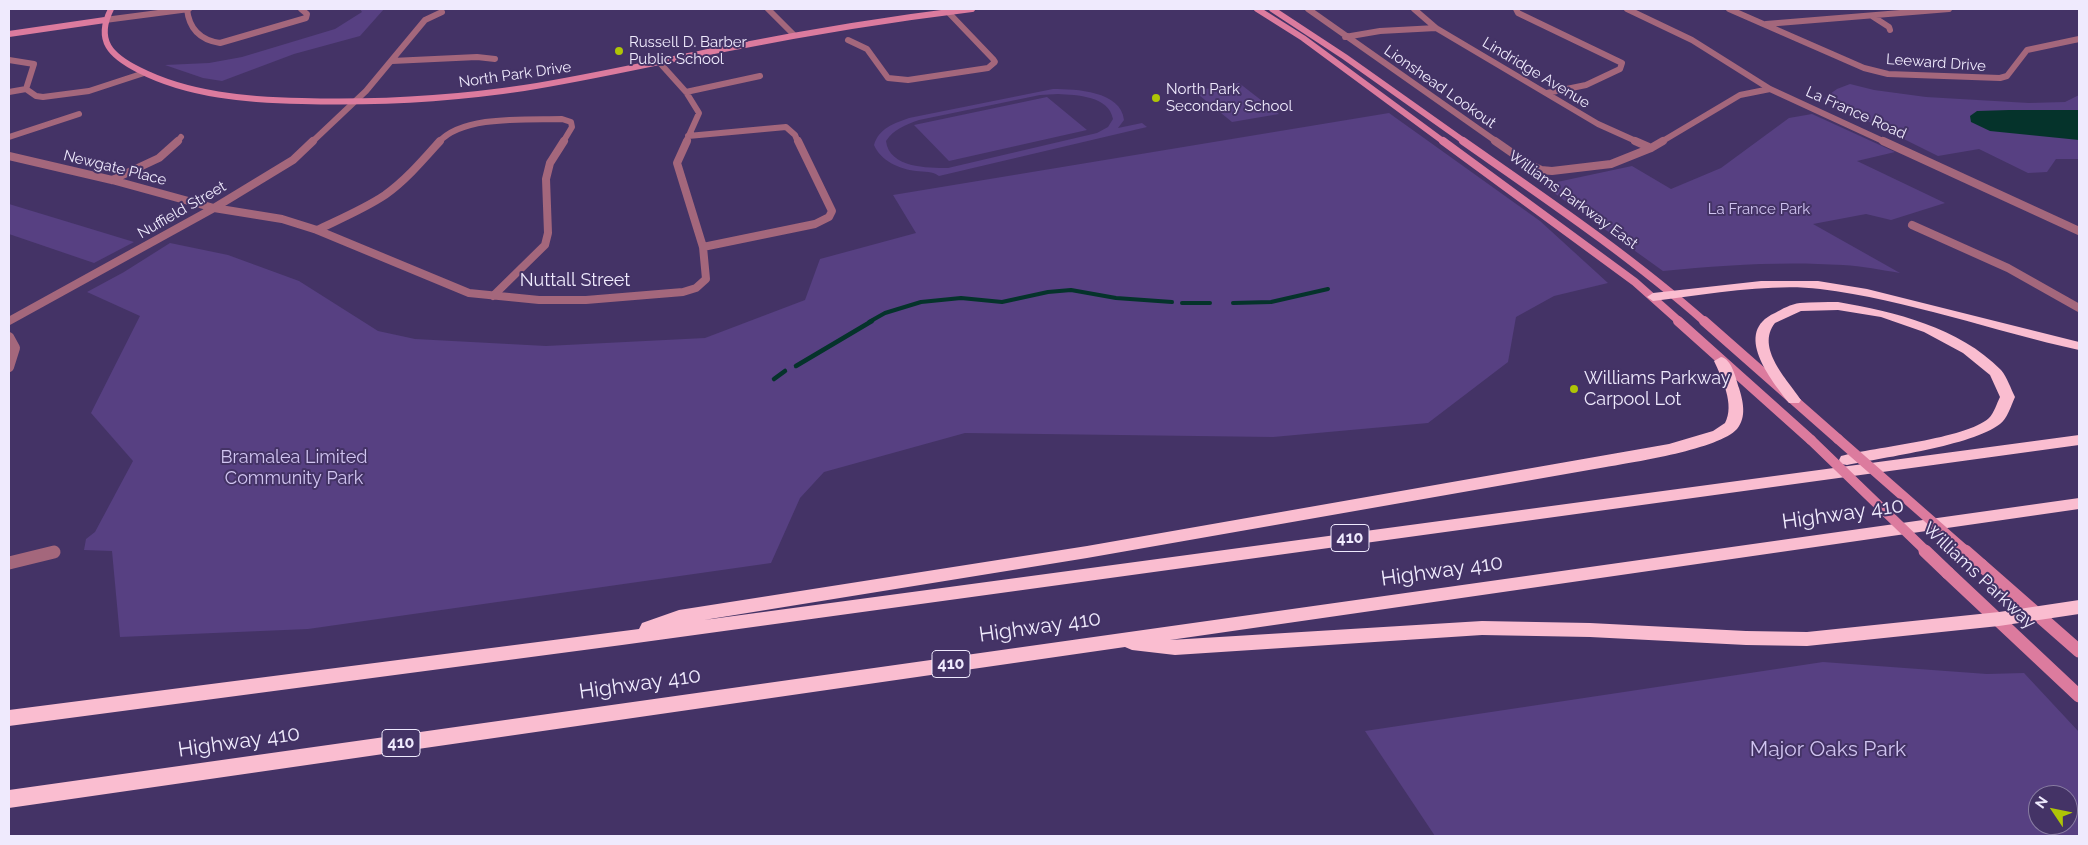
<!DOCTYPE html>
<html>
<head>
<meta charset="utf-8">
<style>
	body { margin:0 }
	#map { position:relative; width:2088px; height:845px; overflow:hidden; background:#436; font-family:Raleway,sans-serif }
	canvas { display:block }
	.frame { position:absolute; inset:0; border:10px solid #efeafd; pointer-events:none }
	.north { position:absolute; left:2028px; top:785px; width:50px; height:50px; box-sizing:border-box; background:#436; border:1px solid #887ca2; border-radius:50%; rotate:304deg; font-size:14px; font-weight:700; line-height:20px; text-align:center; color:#efeafd }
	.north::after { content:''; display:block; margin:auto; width:18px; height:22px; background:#afc506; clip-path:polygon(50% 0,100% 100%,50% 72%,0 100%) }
</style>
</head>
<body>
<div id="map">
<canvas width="2088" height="845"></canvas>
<div class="frame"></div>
<div class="north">N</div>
</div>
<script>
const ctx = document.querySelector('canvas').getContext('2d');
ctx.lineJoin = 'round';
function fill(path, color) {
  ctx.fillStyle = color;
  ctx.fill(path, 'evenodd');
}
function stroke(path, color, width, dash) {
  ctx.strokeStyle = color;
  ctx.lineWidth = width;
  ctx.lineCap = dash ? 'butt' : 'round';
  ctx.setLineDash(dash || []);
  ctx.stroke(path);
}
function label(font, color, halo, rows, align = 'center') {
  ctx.font = font + ' Raleway,sans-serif';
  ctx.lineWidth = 4;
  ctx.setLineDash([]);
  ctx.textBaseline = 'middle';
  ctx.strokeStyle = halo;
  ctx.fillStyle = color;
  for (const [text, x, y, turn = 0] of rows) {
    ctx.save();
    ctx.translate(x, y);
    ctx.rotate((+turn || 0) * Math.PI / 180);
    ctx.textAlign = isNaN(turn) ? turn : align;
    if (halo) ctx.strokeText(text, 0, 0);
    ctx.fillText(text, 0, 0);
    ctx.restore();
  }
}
fill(new Path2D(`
	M360 9H384L360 36 294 54 222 81 203 78 165 65 209 63 242 57 335 29 362 12Z
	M1239 83 1279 114 1232 122 1194 91Z
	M1850 84 1874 90 1926 97 2029 103 2065 102 2079 95V159H2056L2047 172 2028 173 1979 149 1938 156 1823 99 1837 89Z
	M1053 89C1076 89 1121 91 1124 120L1118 128 1142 123 1147 127 939 176C933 171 924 172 916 171 899 169 881 161 874 145 879 128 895 123 909 118ZM1058 94C1077 95 1109 96 1113 119L1108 127 1097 133 948 168C928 168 889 168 886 141 894 129 905 125 919 120L1040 95Z
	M1047 97 1087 130 949 161 914 125Z
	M1389 113 1540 221 1608 283 1554 296 1516 317 1508 362 1428 423 1273 437 965 433 824 472 800 498 771 563 308 629 120 637 112 551 84 550 86 539 95 532 133 461 91 413 140 316 87 292 124 272 170 243 228 255 299 281 378 331 415 339 546 346 705 338 805 300 820 259 916 233 893 195Z
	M1812 114 1895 152 1857 161 1945 203 1891 220 1866 214 1813 224 1900 273C1882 270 1862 266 1843 265 1783 261 1723 265 1663 271L1543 185 1632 166 1671 189 1721 168 1789 118Z
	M9 204 134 242 94 263 9 234Z
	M1823 662 1987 674 2024 673 2079 732V836H1435L1365 731ZM2038 795H2068V825H2038Z`), '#574082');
fill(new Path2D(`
	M2009 110H2079V140L1990 131 1971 122 1970 116 1977 111Z`), '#05332b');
stroke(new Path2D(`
	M1182 303H1210
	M1233 303 1271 302 1328 289
	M869 322 885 313 921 302 961 298 1002 302 1048 292 1071 290 1116 298 1172 302`), '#05332b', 4);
stroke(new Path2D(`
	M796 366 872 321
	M774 379 785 371`), '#05332b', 4.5);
stroke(new Path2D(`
	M187 9C189 29 200 40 220 43L306 18 307 14 301 9
	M768 9 794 35
	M1308 9 1497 142
	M1414 9 1436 28 1598 124 1638 142
	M1516 9 1518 13 1622 63 1620 69 1586 85 1547 93
	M1627 9 1692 40 1770 89 1885 142
	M1729 9 1864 68 1888 74 2000 78 2007 76 2027 50 2079 39
	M1872 16 1889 27 1890 30
	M105 20 189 9
	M1766 24 1949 9
	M1345 37 1380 31 1436 28
	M848 40 867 49 888 78 908 80 988 68 995 62 993 59 948 12
	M9 60 34 64 26 89 36 96 43 97 89 91 144 73
	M392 61 477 57 495 59
	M659 62 686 92 699 113 686 142
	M9 92 26 89
	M686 92 760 76
	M688 136 786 127 795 135 798 142
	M9 137 79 114
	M177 142 181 137
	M312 142 366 91 425 20 442 12
	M439 142C463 115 527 120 562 119L571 122 572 127 563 142
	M1661 142 1740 95 1770 89`), '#a4677c', 6);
stroke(new Path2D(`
	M1495 141 1528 164 1541 170 1552 171 1611 164 1651 148 1663 141
	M1635 141 1651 148
	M1883 141 2079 231
	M9 156 112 180 214 208 282 219 317 230 469 293 539 300H586L683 292 696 288 706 279 703 247 677 163 687 141
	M112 180 159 158 178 141
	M1912 225 2008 268 2079 308
	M317 230C340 219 364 209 385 195 406 180 423 160 440 141
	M703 247 815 224 829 217 832 211 798 141
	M493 296 545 245 548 233 546 179 550 163 564 141
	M9 321 214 208 293 160 313 141`), '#a4677c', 8);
stroke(new Path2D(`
	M9 337 15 348 9 367`), '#a4677c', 10);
stroke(new Path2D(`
	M9 563 54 552`), '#a4677c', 13);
stroke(new Path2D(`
	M111 9C95 41 111 56 139 70 188 95 247 100 302 101 376 103 451 99 524 88 593 77 661 61 729 48 810 32 890 19 972 9
	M1257 9 1303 38 1444 142
	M1272 9 1345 57 1465 142
	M9 34 105 20`), '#dc7b9e', 6);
stroke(new Path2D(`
	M1443 141 1635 282 1680 322
	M1463 141C1546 199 1629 255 1705 322`), '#dc7b9e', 8);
stroke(new Path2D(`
	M1678 321 1811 440
	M1704 321 1838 439`), '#dc7b9e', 10);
stroke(new Path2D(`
	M1981 565 2079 651
	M1948 573 2079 696`), '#dc7b9e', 13);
fill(new Path2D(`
	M1761 281H1818L1867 289 2079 342V350C1993 331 1908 300 1820 289 1769 283 1704 295 1653 301L1647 297 1653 293Z
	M1838 302C1895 312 1959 327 2001 370 2007 377 2011 389 2015 397 2011 406 2007 419 2000 424 1971 446 1885 457 1847 465L1841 464 1839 460 1841 456C1875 447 1966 439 1989 418 1994 413 1997 403 2000 397L1990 375 1963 353 1924 332 1881 317 1838 310 1801 311 1775 323C1755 348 1788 380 1801 400L1799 403H1789C1771 380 1732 332 1775 313 1782 309 1791 304 1800 303 1812 302 1826 302 1838 302Z
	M1721 357C1732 359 1736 379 1739 388 1743 401 1747 417 1737 429 1719 449 1635 462 1606 467L1087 558 704 620 2079 435V445L622 645 9 726V710L639 629 642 623 679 610 1087 546 1669 444 1713 431 1725 423C1735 405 1722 378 1714 361Z
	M2079 498V509L1170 640 1482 621 1590 623 1746 631 1807 632 1999 612 2079 600V614L1999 626 1807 646 1746 645 1590 637 1482 635 1175 655 1132 650 1125 647 9 808V790Z`), '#fabdd0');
stroke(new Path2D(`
	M1838 439 1967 552
	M1811 440 1927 552`), '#dc7b9e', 10);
stroke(new Path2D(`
	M1925 551 1948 573
	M1965 551 1981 565`), '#dc7b9e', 13);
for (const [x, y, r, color] of [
	[619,51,5,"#afc506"],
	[1156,98,5,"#afc506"],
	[1574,389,5,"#afc506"]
]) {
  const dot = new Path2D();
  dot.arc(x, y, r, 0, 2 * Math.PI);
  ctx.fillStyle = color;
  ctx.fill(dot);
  stroke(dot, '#436', 2);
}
label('15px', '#efeafd', '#436', [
	["Russell D. Barber",629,42],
	["Public School",629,59],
	["North Park",1166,89],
	["Secondary School",1166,106]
], 'left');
label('15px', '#efeafd', '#436', [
	["Leeward Drive",1936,63,4],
	["Lindridge Avenue",1536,73,31],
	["North Park Drive",515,75,-8],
	["Lionshead Lookout",1440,87,35],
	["La France Road",1856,113,24],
	["Newgate Place",115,168,14],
	["Williams Parkway East",1573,200,36],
	["Nuffield Street",182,210,-30]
]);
label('15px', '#d1c5f1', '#436', [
	["La France Park",1759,209]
]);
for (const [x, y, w] of [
	[1350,538,38],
	[951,664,38],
	[401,743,38]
]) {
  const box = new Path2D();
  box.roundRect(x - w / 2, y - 13.5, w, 27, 4);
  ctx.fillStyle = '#436';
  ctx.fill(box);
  stroke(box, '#efeafd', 1);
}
label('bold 16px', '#efeafd', null, [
	["410",1350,538],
	["410",951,664],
	["410",401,743]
]);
label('18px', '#efeafd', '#436', [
	["Nuttall Street",575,281],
	["Williams Parkway",1979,576,43]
]);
label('18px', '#efeafd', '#436', [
	["Williams Parkway",1584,379],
	["Carpool Lot",1584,400]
], 'left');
label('18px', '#d1c5f1', '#436', [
	["Bramalea Limited",294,458],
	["Community Park",294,479]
]);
label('21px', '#efeafd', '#436', [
	["Highway 410",1843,514,-8],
	["Highway 410",1442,571,-8],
	["Highway 410",1040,627,-8],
	["Highway 410",640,684,-8],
	["Highway 410",239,742,-8]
]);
label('21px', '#d1c5f1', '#436', [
	["Major Oaks Park",1828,750]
]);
</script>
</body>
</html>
